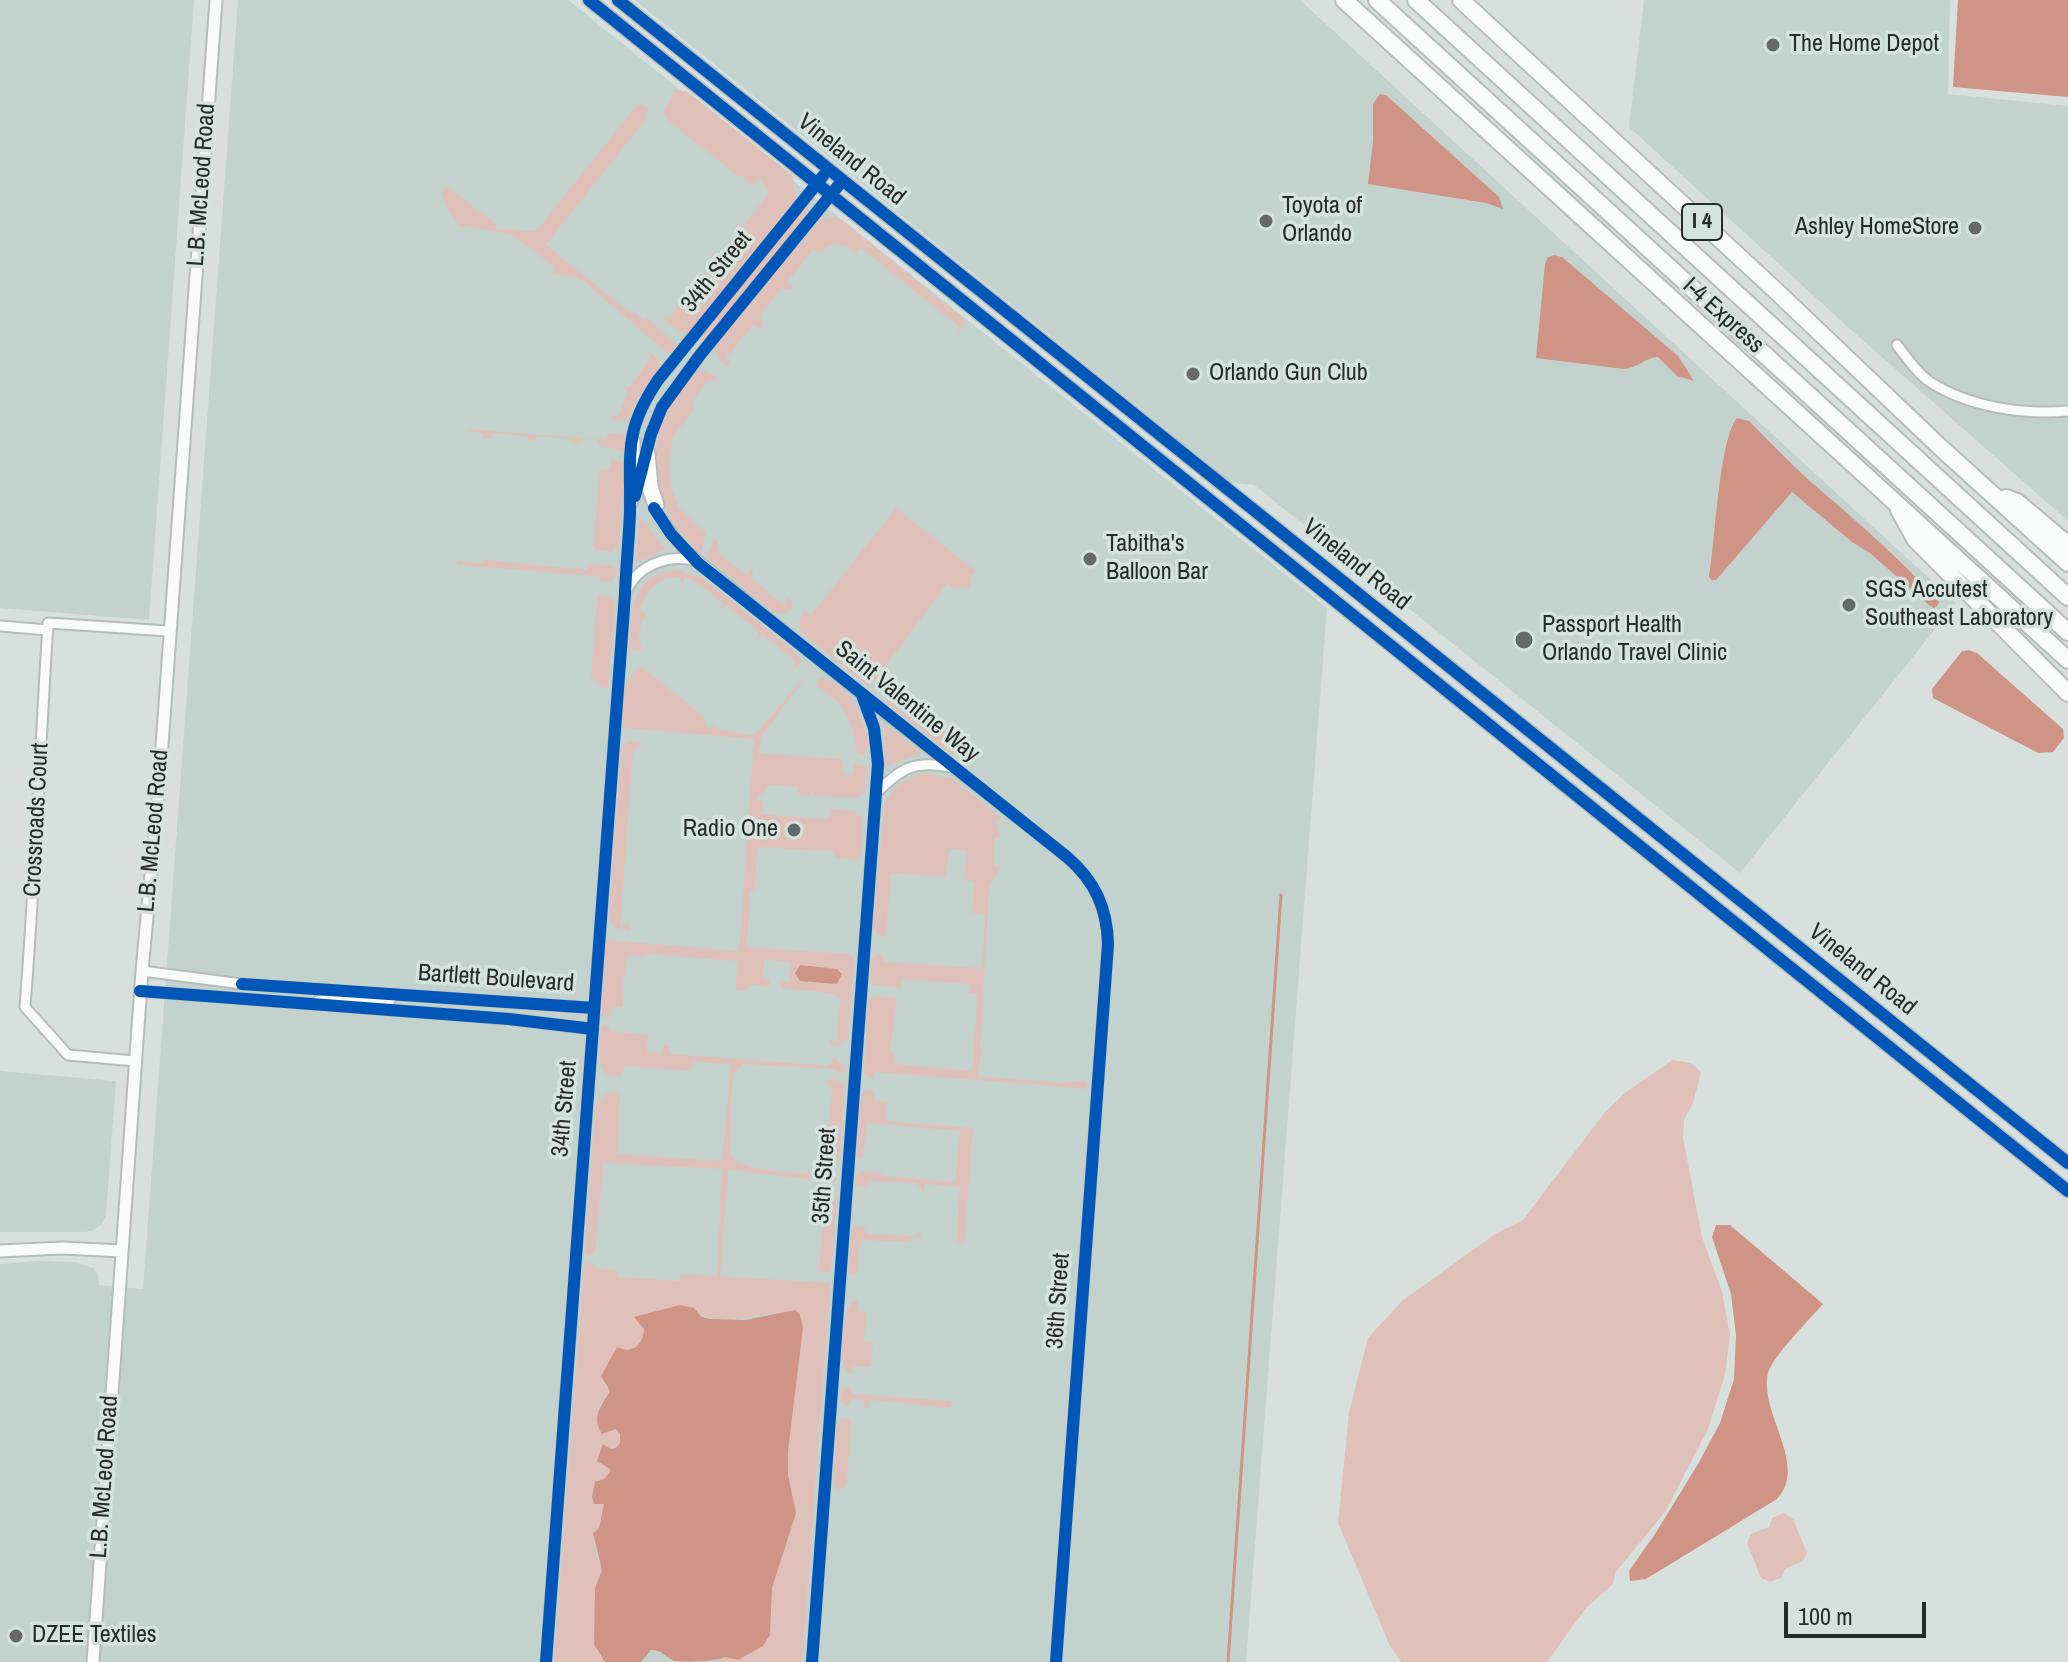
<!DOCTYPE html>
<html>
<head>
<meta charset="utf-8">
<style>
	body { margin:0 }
	#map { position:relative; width:2068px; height:1662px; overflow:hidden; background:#d8e0dd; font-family:"Archivo Narrow",sans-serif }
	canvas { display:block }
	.scale { position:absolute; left:1784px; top:1602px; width:142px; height:36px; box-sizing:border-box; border:4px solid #262b2a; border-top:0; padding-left:10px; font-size:24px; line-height:28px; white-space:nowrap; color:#262b2a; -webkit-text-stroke:6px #d5e3de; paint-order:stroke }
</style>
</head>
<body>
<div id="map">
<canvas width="2068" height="1662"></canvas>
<div class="scale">100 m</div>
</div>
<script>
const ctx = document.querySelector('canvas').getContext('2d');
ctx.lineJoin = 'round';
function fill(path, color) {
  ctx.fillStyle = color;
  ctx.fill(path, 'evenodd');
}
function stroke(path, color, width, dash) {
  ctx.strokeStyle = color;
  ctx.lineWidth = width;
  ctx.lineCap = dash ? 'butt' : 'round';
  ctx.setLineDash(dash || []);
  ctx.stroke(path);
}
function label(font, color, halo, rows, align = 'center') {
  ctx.font = font + ' "Archivo Narrow",sans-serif';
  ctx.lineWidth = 7;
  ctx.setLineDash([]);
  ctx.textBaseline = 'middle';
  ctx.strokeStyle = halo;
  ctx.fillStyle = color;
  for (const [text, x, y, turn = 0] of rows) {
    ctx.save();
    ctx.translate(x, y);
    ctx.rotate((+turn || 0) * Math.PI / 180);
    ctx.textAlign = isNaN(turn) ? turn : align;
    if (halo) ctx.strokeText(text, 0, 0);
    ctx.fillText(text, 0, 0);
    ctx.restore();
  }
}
fill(new Path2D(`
	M0 0H194L149 620 0 608Z
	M238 0H568L1327 608 1246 1662H0V1264L36 1261 75 1262 93 1268 98 1274 99 1285 143 1289Z
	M635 0H1300L1956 603 1740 873 1254 485 1232 483Z
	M1644 0H1950L1948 94 2068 106V521L1850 329 1629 127Z
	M0 1071 116 1081 106 1215 102 1224 94 1230 85 1232H0Z`), '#c4d2ce');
fill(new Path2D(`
	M675 90 688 92 791 174 794 177 792 180 797 198 690 332 684 334 666 322 663 314 670 317 690 291 686 284 694 287 715 261 710 254 713 253 719 256 739 230 735 223 743 226 769 193 760 179 753 186 740 175 738 176 667 120 663 112Z
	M641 104 648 108 647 118 546 245 632 314 634 312 644 320 646 318 672 339 676 346 671 353 665 351 583 281 571 276 553 275 554 266 510 234 459 226 448 211 441 191 447 187 496 224 495 229 536 231 636 106Z
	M809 207 804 218 706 340 699 344 706 330 796 218 804 209Z
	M822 217 823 219 832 217 842 220 964 319V325L956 334 959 327 861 248 856 253 847 246 833 244 819 253 813 250 787 282 792 288 790 290 782 288 759 317 763 321V327L760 328 753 325 726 358 731 363 727 366 719 361 716 353 718 343Z
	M647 350 659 360 660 367 641 394 626 421 611 420V415L618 416 628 392 621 386 630 387 651 357Z
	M703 370 716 376V382L709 380 691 403 695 408 673 437 669 465 671 486 678 506 706 533 701 554C655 514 640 448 677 395 684 386 691 373 703 370Z
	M467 429 606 440 609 433 623 434 627 438 625 449 622 451 598 445V440L581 439 580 444 572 443V439L537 436 536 441 528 440 527 436 493 433 492 438H483V433L467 431Z
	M611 458 623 463 625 468 619 544 613 552 596 550 593 545 600 469H610Z
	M896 508 976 571 971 576 970 587 954 589 947 584 874 681 868 686 800 632 799 620 805 611 811 615Z
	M640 517 666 549 637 562 636 557Z
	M714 539 718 540 717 552 747 576 750 568 753 570 752 579 785 606 786 597 792 601 793 606C789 614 782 615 774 612L706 557Z
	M484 560 587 570 588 564 612 565 617 569 616 576 612 581 601 582 598 576 457 565V561L483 563Z
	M679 570 703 578 797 653 801 661 797 668 793 667 795 661 763 635 756 639 759 632 726 605 719 610 722 602 697 583 685 577 682 585 680 577C659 577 647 589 640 609L646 613 638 634 642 650 632 651 629 647C632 610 631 572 679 570Z
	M599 595 610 597 615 604 608 686 605 690 591 678 597 598Z
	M642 667 703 716 708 728 713 727 712 724 718 729 749 735 756 733 811 670 762 736 758 753 842 759 844 775H852L854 764 868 766 866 789 858 798 814 796 812 791 810 796 799 795 798 787 769 785 762 795H757V800L762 801 763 811H760V814L823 819 830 818 831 809 854 811 862 819 861 854 856 860 834 858 833 851 822 849 821 851 757 847 755 891H750L747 947 849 954 854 957 848 1037C843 1044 837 1049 829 1043V1041H837L840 998 829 993 781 988V982L789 981 790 962 764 960 763 979 770 981 769 987 754 985 745 991 736 990 737 961 645 954 644 956H628L623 979V1007H613L610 1017 601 1016 606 940 739 951 754 739 624 728C622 708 621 675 642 667Z
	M821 677C850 683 864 720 869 746L863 755 857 753C854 733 850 712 833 698 828 694 822 691 817 686L816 682Z
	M893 693 958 745 955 754H951L887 703 886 697Z
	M884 723 919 751 920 753 886 767Z
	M630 741 643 742 633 752 620 927 630 922V931L613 927 609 916 621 751 624 744Z
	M925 773 952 778 999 816 1004 822 996 817 1000 837H995L993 865 1001 866 989 888 980 1048 983 1050 980 1056 978 1076 1065 1083 1084 1080 1089 1084 1086 1089 875 1072 874 1080 864 1074 868 1001 874 996 897 998 890 1052 895 1053V1064L972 1071 978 994 969 993V984L902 979 901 988 873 985 870 981 872 957 883 953V962L982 968 985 915 972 913 974 882 964 879 967 851 949 849 946 877 891 873 886 936 878 935 873 928 884 806C892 787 905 777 925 773Z
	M601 1026H609V1031L648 1035 647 1052 661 1053 665 1045 669 1047V1054L829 1066 834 1057 846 1067 842 1073 832 1069 743 1064 734 1073 732 1082 730 1146C730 1153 731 1158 738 1162 758 1173 811 1174 834 1174L838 1178 834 1182 728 1170 720 1276 830 1283 802 1662H717L725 1657 763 1646 770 1635 772 1588 796 1513 788 1475V1451L803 1328 800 1315C768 1304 722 1336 694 1308L634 1317 644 1329 643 1340 637 1347 622 1349 602 1381 610 1391 597 1409 610 1430H619C621 1437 621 1443 616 1448L606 1447 597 1461 610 1469V1472L604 1479 599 1480 604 1504 599 1528 593 1531 595 1551 602 1570 595 1588 600 1657 605 1662H554L584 1266 590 1262 596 1268 618 1270 617 1277H621L680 1281 681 1274 717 1276 722 1169 603 1163 595 1253 590 1256 585 1253 595 1106 603 1096 611 1092 620 1094 617 1154 722 1161 731 1064 693 1061 692 1071 624 1066 622 1076C592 1083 600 1043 601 1026Z
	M1672 1060 1691 1063 1701 1072 1693 1103 1684 1120 1683 1137 1702 1237 1722 1292 1730 1334 1725 1375 1708 1429 1665 1512 1615 1573 1613 1584 1586 1608 1547 1662H1401L1390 1646 1338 1523 1349 1412 1368 1338 1402 1301 1495 1234 1523 1220 1605 1112 1625 1093Z
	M832 1078 845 1085 839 1161 835 1165 822 1157 820 1152H828L832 1088 826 1082Z
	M866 1090 874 1091V1100L887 1101 886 1121 973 1128 964 1243H956L960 1187 925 1184 924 1192 916 1183 871 1181 866 1187 855 1185 856 1176 862 1171 881 1173 882 1176 955 1182 960 1131 867 1123 863 1158H859L857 1155 861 1095Z
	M830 1190 835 1192 837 1196 831 1270 829 1273 821 1272 819 1268 825 1195Z
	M852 1226 863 1227 868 1234 915 1236 921 1230V1237H911L910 1242 860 1240 857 1275 848 1273Z
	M858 1301V1311L866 1312 864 1341 873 1342 871 1367 853 1366 852 1374H848C838 1362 842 1315 852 1302Z
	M850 1386 852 1394 952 1401 951 1408 870 1400 869 1409 863 1406 864 1400 851 1399 847 1407 841 1402 840 1397 843 1389Z
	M849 1418 851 1420 847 1484 840 1491 836 1489 833 1484 837 1425 842 1419Z
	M1784 1513 1793 1519 1807 1553 1803 1561 1785 1569 1781 1578 1770 1582 1761 1578 1747 1543 1751 1534 1769 1527 1772 1518Z`), '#e0c1b9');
fill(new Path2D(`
	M1958 0H2068V97L1953 87Z
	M1380 94 1386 95 1499 197 1503 209 1486 203 1368 184 1373 141V104Z
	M1554 255 1562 257 1678 356 1694 381 1677 376 1658 357C1646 357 1638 368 1624 369L1536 358 1545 264 1548 257Z
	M1737 418 1749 421C1770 442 1790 463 1811 482 1855 520 1900 558 1939 602L1938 605 1934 608 1929 605 1870 553 1852 542 1792 492 1716 580H1712L1709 577C1715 544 1719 439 1737 418Z
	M1969 650 1977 653 2063 729 2064 738 2053 752 2038 753 1933 698 1932 689 1962 651Z
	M800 965 837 969 842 974 837 984 800 981 795 973Z
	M1716 1225H1730L1823 1304C1810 1319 1772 1357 1768 1373 1759 1414 1809 1465 1777 1499L1646 1579 1630 1581 1629 1571 1655 1534 1698 1464 1720 1423 1734 1379 1736 1335 1731 1294 1712 1237Z
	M680 1305 694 1308 702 1317 710 1319 745 1320 795 1310 800 1315 803 1328 788 1451V1475L796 1513 772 1588 770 1635 763 1646 738 1660 725 1657C716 1662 683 1662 674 1661 664 1656 663 1650 651 1650L641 1662H605L594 1644 595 1588 602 1570 593 1533 599 1528 604 1504H594L592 1497 595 1482 604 1479 610 1472V1469L597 1461 603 1444 611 1449 616 1448 620 1443V1434L616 1429 602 1434C591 1416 601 1407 610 1391L601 1376 617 1347C633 1354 643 1345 644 1329L634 1317Z`), '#d09486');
stroke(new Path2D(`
	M1228 1662 1281 895`), '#d09486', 3);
const minor = new Path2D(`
	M1897 345C1907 358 1917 373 1930 382 1969 407 2023 415 2068 411
	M635 441V454L654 508 683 548 862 695 1067 857C1095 881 1107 908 1108 944L1056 1662
	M650 453 653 486 659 505
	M632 504 651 434 662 407 700 355 842 181
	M627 590C638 565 670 553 695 561
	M0 626 48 630
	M876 793C902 768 914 760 950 767
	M142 971 242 984 594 1008
	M140 991 509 1019 593 1029
	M318 1001 334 999 388 1003 394 994
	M135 1061 68 1055 25 1007C35 879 40 751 48 623L168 631
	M546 1662 625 594C626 567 629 539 630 512 631 453 623 432 658 380L828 170
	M812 1662 878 764 874 728 862 695`);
const tertiary = new Path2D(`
	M589 0 2068 1191
	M618 0 2068 1163
	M0 1251 63 1248 121 1251
	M93 1662 142 971 159 787 216 0`);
const motorway = new Path2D(`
	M1344 0 2068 660
	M1377 0 2068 632
	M1416 0 2068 597
	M1461 0 1774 289 1940 447 2068 563
	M2006 498 2017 502 2068 545
	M1899 510 1915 539 2068 693`);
stroke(minor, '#b6bcba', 13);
stroke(tertiary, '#b6bcba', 15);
stroke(motorway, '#b6bcba', 20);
stroke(minor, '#f9fafa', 9);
stroke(tertiary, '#f9fafa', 11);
stroke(motorway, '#f9fafa', 16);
stroke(new Path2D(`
	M589 0 2068 1191
	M618 0 2068 1163
	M635 496 651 434 662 407 700 355 838 186
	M654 508 671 534 698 563 1067 857C1095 881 1107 908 1108 944L1056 1662
	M242 984 594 1008
	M140 991 509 1019 593 1029
	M546 1662 625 594C626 567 629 539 630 512 631 453 623 432 658 380L823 176
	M812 1662 878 764 874 728 862 695`), '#0057b8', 12);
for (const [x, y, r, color] of [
	[1773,45,8,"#646a69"],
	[1266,221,8,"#646a69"],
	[1975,228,8,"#646a69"],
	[1193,374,8,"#646a69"],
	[1090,559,8,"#646a69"],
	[1849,605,8,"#646a69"],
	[1524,640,10,"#646a69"],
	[794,830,8,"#646a69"],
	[16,1636,8,"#646a69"]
]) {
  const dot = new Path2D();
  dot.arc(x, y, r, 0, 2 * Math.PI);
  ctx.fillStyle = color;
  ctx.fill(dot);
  stroke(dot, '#d5e3de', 3);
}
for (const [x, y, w] of [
	[1702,222,40]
]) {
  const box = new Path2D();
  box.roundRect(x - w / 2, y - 18, w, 36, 6);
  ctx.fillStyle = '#d5e3de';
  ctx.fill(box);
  stroke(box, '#262b2a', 2);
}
label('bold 22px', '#262b2a', null, [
	["I 4",1702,222]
]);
label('24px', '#262b2a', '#d5e3de', [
	["The Home Depot",1789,45],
	["Toyota of",1282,207],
	["Orlando",1282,235],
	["Ashley HomeStore",1959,228,"right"],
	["Orlando Gun Club",1209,374],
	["Tabitha's",1106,545],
	["Balloon Bar",1106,573],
	["SGS Accutest",1865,591],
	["Southeast Laboratory",1865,619],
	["Passport Health",1542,626],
	["Orlando Travel Clinic",1542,654],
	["Radio One",778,830,"right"],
	["DZEE Textiles",32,1636]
], 'left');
label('24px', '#262b2a', '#d5e3de', [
	["Vineland Road",851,160,39],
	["L.B. McLeod Road",202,185,-86],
	["34th Street",717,272,-51],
	["I-4 Express",1723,316,42],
	["Vineland Road",1356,565,39],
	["Saint Valentine Way",907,702,39],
	["Crossroads Court",37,820,-87],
	["L.B. McLeod Road",154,831,-85],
	["Vineland Road",1862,970,39],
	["Bartlett Boulevard",496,979,4],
	["34th Street",565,1109,-85],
	["35th Street",825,1176,-86],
	["36th Street",1059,1301,-86],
	["L.B. McLeod Road",105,1477,-86]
]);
</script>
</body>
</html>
